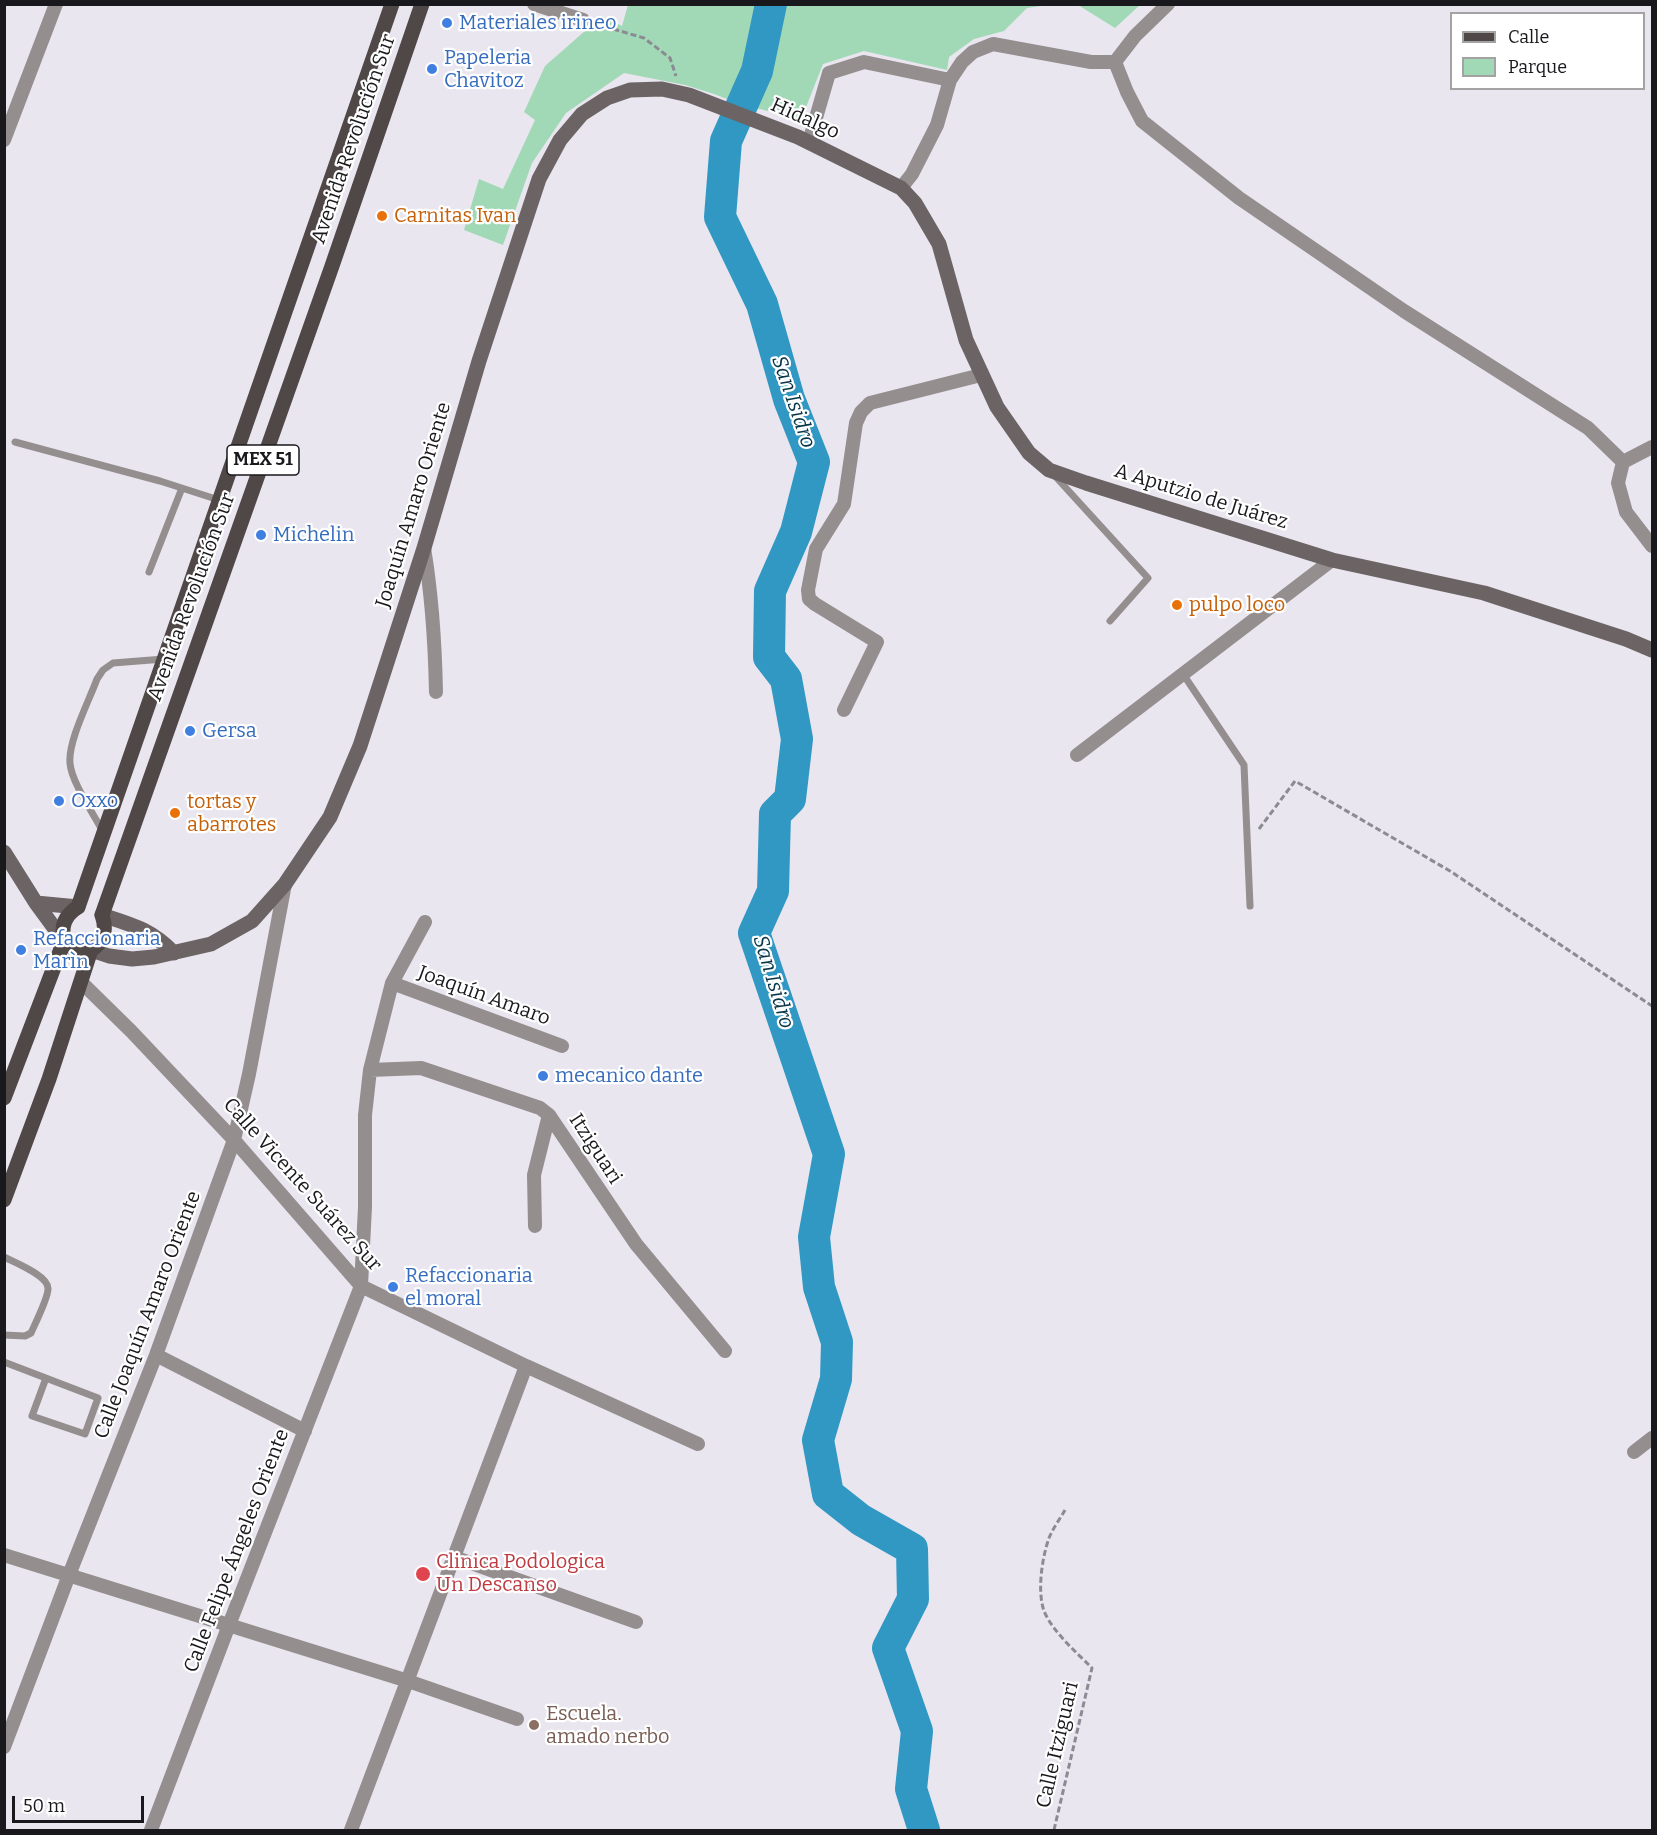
<!DOCTYPE html>
<html>
<head>
<meta charset="utf-8">
<style>
	body { margin:0 }
	#map { position:relative; width:1657px; height:1835px; overflow:hidden; background:#e9e6f0; font-family:Bitter,serif }
	canvas { display:block }
	.frame { position:absolute; inset:0; border:6px solid #19181c; pointer-events:none }
	.legend { position:absolute; left:1450px; top:12px; width:195px; height:78px; box-sizing:border-box; background:#fff; border:2px solid #a3a3a4; margin:0; padding:8px 10px; list-style:none; font-size:18px; color:#19181c }
	.legend li { display:flex; align-items:center; gap:12px; height:30px }
	.legend b { width:30px; border:2px solid #a3a3a4 }
	.scale { position:absolute; left:12px; top:1796px; width:132px; height:27px; box-sizing:border-box; border:3px solid #19181c; border-top:0; padding-left:8px; font-size:18px; line-height:21px; white-space:nowrap; color:#19181c; -webkit-text-stroke:4px #fff; paint-order:stroke }
</style>
</head>
<body>
<div id="map">
<canvas width="1657" height="1835"></canvas>
<div class="frame"></div>
<ul class="legend">
<li><b style="height:8px;background:#504747"></b>Calle</li>
<li><b style="height:16px;background:#a1d9b7"></b>Parque</li>
</ul>
<div class="scale">50 m</div>
</div>
<script>
const ctx = document.querySelector('canvas').getContext('2d');
ctx.lineJoin = 'round';
function fill(path, color) {
  ctx.fillStyle = color;
  ctx.fill(path, 'evenodd');
}
function stroke(path, color, width, dash) {
  ctx.strokeStyle = color;
  ctx.lineWidth = width;
  ctx.lineCap = dash ? 'butt' : 'round';
  ctx.setLineDash(dash || []);
  ctx.stroke(path);
}
function label(font, color, halo, rows, align = 'center') {
  ctx.font = font + ' Bitter,serif';
  ctx.lineWidth = 4.5;
  ctx.setLineDash([]);
  ctx.textBaseline = 'middle';
  ctx.strokeStyle = halo;
  ctx.fillStyle = color;
  for (const [text, x, y, turn = 0] of rows) {
    ctx.save();
    ctx.translate(x, y);
    ctx.rotate((+turn || 0) * Math.PI / 180);
    ctx.textAlign = isNaN(turn) ? turn : align;
    if (halo) ctx.strokeText(text, 0, 0);
    ctx.fillText(text, 0, 0);
    ctx.restore();
  }
}
fill(new Path2D(`
	M628 5V4L1048 5 1027 8 1004 31 974 39 949 57 947 70 864 51 823 64 801 120 760 109 750 108 714 94 685 85 624 73 566 113 532 163 503 245 464 230 479 179 503 189 535 120 524 112 545 66 602 16 622 26Z
	M1078 5H1140L1115 28Z`), '#a1d9b7');
stroke(new Path2D(`
	M771 4 757 71 726 141 720 217 762 304 789 399 814 462 796 532 770 591 769 657 786 679 797 739 790 799 775 814 773 891 754 933 829 1154 814 1237 819 1287 837 1342 836 1379 818 1440 828 1494 861 1520 912 1549 913 1599 888 1648 917 1731 911 1789 924 1830`), '#3098c3', 32);
stroke(new Path2D(`
	M596 24 644 38 670 58 676 76
	M1259 829 1295 781 1450 871 1652 1006
	M1054 1830 1092 1668C1077 1653 1052 1631 1044 1611 1037 1591 1042 1558 1049 1538 1053 1528 1060 1519 1065 1510`), '#8c8a92', 3, [6, 3]);
stroke(new Path2D(`
	M15 442 160 481 219 500
	M1055 476 1148 578 1110 621
	M149 572 182 488
	M1183 674 1244 765 1250 906
	M102 830C93 813 71 781 70 763 68 741 89 701 97 679L103 670 113 663 164 659
	M4 1257C16 1263 49 1276 48 1289 48 1298 35 1324 31 1333L25 1336 4 1335
	M4 1362 98 1398 85 1434 32 1416 46 1378`), '#948e8e', 7);
stroke(new Path2D(`
	M534 4 583 20
	M1115 62 1127 92 1142 121 1239 198 1404 311 1588 428 1623 462 1618 483 1626 512 1652 546
	M4 140 56 4
	M809 142 829 73 864 62 950 80
	M901 188 912 174 937 125 950 80 962 62 973 52 993 44 1091 62H1115L1135 36 1168 4
	M1623 462 1652 447
	M424 548C432 596 435 644 436 692
	M844 710 877 642 815 604 809 599 808 590 816 549 844 504 856 423 861 412 870 403 981 375
	M1077 755 1332 560
	M81 982 131 1031 234 1140 361 1286 526 1366 698 1444
	M392 983 562 1046
	M370 1070 421 1068 540 1108 549 1115 636 1244 725 1351
	M535 1226 534 1175 549 1115
	M156 1355 305 1431
	M1634 1452 1652 1438
	M4 1555 408 1681 517 1719
	M454 1557 636 1622
	M4 1747 69 1575 156 1355 234 1140 249 1074 285 884
	M151 1830 229 1625 361 1286 365 1207V1115L370 1070 392 983 425 922
	M351 1830 526 1366`), '#948e8e', 14);
stroke(new Path2D(`
	M4 852 36 903 64 941
	M36 903 78 907
	M102 915C133 925 150 929 174 953
	M91 950 109 956 132 959 154 957 211 944 252 921 285 884 330 817 360 746 424 548 479 361 539 179 560 140 582 114 607 98 630 90 662 89 689 95 798 137 901 188 915 203 939 244 966 340 997 407 1029 453 1049 470 1086 483 1332 560 1484 593 1626 639 1652 650`), '#6c6464', 15);
stroke(new Path2D(`
	M64 941 74 949 91 950
	M4 1098 64 941C61 926 64 916 78 907L392 4
	M4 1200 49 1079 91 950C105 941 107 930 102 915L332 266 422 4`), '#504747', 15);
for (const [x, y, r, color] of [
	[447,23,6,"#3f7fe0"],
	[432,69,6,"#3f7fe0"],
	[382,216,6,"#e8710a"],
	[261,535,6,"#3f7fe0"],
	[1177,605,6,"#e8710a"],
	[190,731,6,"#3f7fe0"],
	[59,801,6,"#3f7fe0"],
	[175,813,6,"#e8710a"],
	[21,950,6,"#3f7fe0"],
	[543,1076,6,"#3f7fe0"],
	[393,1287,6,"#3f7fe0"],
	[423,1574,8,"#e0444e"],
	[534,1725,6,"#8d6e63"]
]) {
  const dot = new Path2D();
  dot.arc(x, y, r, 0, 2 * Math.PI);
  ctx.fillStyle = color;
  ctx.fill(dot);
  stroke(dot, '#fff', 2);
}
for (const [x, y, w] of [
	[263,460,72]
]) {
  const box = new Path2D();
  box.roundRect(x - w / 2, y - 15, w, 30, 4.5);
  ctx.fillStyle = '#fff';
  ctx.fill(box);
  stroke(box, '#19181c', 1.5);
}
label('bold 18px', '#19181c', null, [
	["MEX 51",263,460]
]);
label('20px', '#366cbe', '#fff', [
	["Materiales irineo",459,23],
	["Papeleria",444,58],
	["Chavitoz",444,81],
	["Michelin",273,535],
	["Gersa",202,731],
	["Oxxo",71,801],
	["Refaccionaria",33,939],
	["Marìn",33,962],
	["mecanico dante",555,1076],
	["Refaccionaria",405,1276],
	["el moral",405,1299]
], 'left');
label('20px', '#19181c', '#fff', [
	["Hidalgo",805,119,24],
	["Avenida Revolución Sur",354,139,-71],
	["A Aputzio de Juárez",1201,497,17],
	["Joaquín Amaro Oriente",414,505,-73],
	["Avenida Revolución Sur",192,597,-70],
	["Joaquín Amaro",484,996,20],
	["Itziguari",595,1149,57],
	["Calle Vicente Suárez Sur",302,1185,48],
	["Calle Joaquín Amaro Oriente",148,1315,-69],
	["Calle Felipe Ángeles Oriente",237,1551,-69],
	["Calle Itziguari",1058,1745,-77]
]);
label('20px', '#c56008', '#fff', [
	["Carnitas Ivan",394,216],
	["pulpo loco",1189,605],
	["tortas y",187,802],
	["abarrotes",187,825]
], 'left');
label('20px', '#be3a42', '#fff', [
	["Clinica Podologica",436,1562],
	["Un Descanso",436,1585]
], 'left');
label('20px', '#785e54', '#fff', [
	["Escuela.",546,1714],
	["amado nerbo",546,1737]
], 'left');
label('italic 21px', '#083648', '#fff', [
	["San Isidro",793,402,71],
	["San Isidro",773,982,73]
]);
</script>
</body>
</html>
